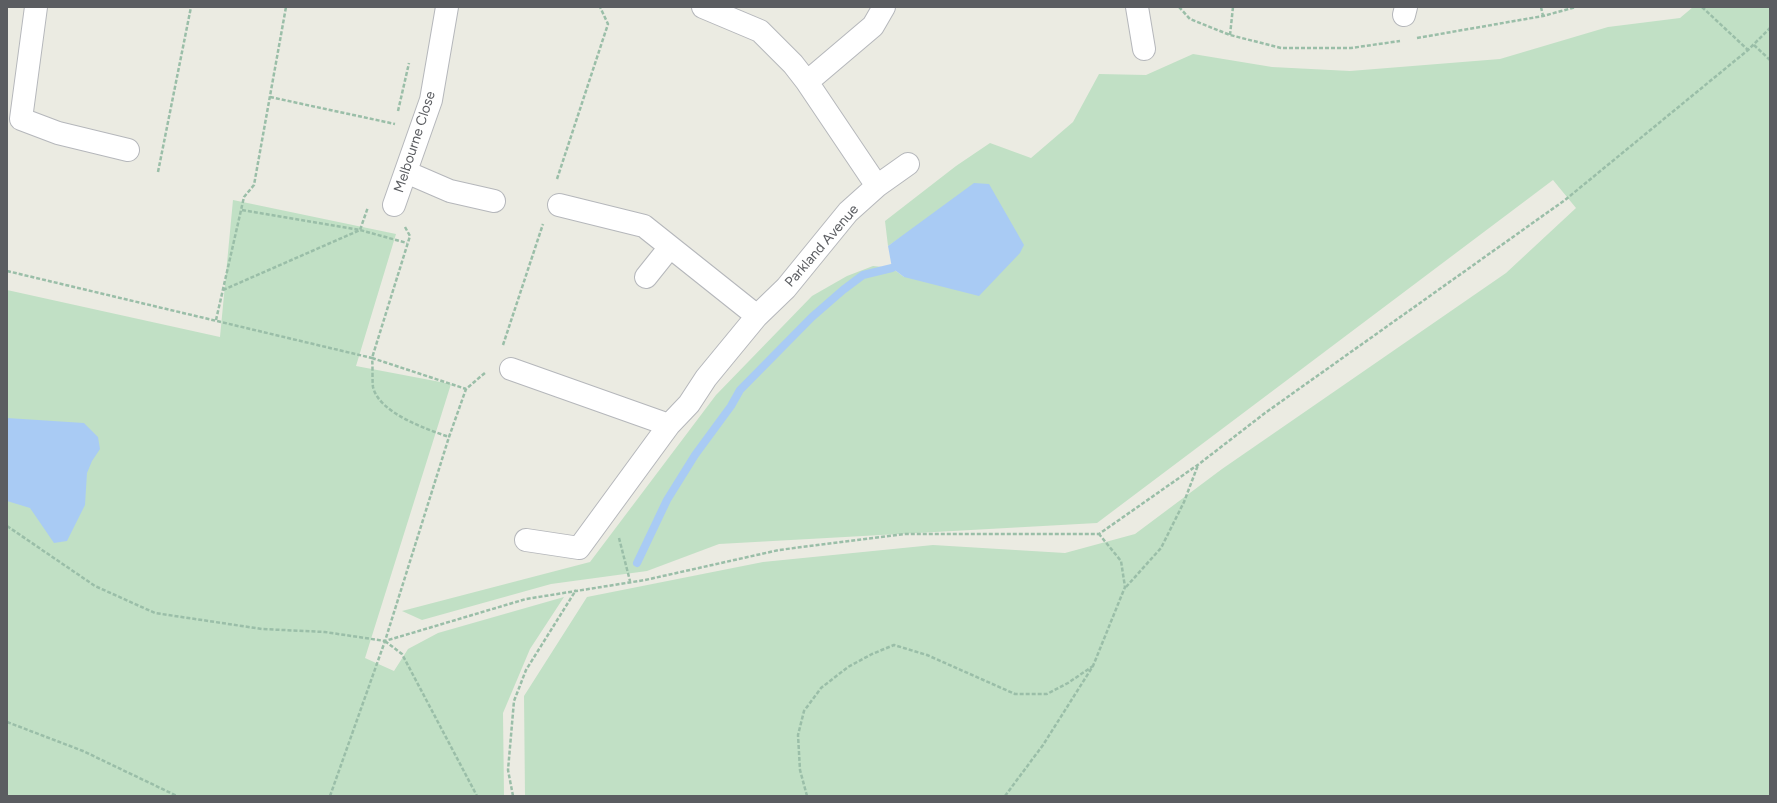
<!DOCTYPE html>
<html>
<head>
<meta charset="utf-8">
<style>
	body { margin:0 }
	#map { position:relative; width:1777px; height:803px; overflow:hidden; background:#ebebe2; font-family:Figtree,sans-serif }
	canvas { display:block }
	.frame { position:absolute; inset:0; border:8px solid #5b5d61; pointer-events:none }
</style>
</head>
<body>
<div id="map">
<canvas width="1777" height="803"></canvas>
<div class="frame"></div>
</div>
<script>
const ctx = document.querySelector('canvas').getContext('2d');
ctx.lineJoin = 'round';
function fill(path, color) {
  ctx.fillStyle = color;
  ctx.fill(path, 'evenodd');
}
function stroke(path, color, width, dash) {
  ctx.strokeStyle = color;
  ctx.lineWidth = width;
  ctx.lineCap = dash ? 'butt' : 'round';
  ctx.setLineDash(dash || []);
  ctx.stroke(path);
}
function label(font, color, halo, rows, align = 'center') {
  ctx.font = font + ' Figtree,sans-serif';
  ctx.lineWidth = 3;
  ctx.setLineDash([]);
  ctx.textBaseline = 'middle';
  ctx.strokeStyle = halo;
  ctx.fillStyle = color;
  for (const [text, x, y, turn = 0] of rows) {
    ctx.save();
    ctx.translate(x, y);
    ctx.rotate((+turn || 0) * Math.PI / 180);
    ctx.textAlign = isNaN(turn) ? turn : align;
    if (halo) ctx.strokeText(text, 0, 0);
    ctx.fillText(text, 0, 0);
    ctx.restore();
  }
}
fill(new Path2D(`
	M1693 7H1770V796H525L524 696 587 597 763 562 933 545 1065 553 1135 534 1222 469 1506 273 1576 208 1553 180 1097 523 719 544 647 571 551 584 422 620 402 611 590 562 716 395 812 296 847 276 873 266 892 268 904 277 916 227 888 246 885 221 956 166 990 143 1031 158 1073 122 1099 74 1146 75 1193 54 1272 67 1350 71 1500 59 1608 27 1680 18Z
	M233 200 396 234 356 366 451 384 365 658 394 671 408 649 438 633 564 597 530 649 503 713 504 796H7V290L220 337Z`), '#c1e0c5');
fill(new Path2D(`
	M974 183 989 184 1024 245 1020 253 979 296 904 277 892 268 888 246Z
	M7 418 84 423 98 437 100 449 92 461 87 473 85 505 67 541 54 543 30 508 7 501Z`), '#a9cbf4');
stroke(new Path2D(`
	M637 563 667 500 695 455 731 406 740 390 812 317 843 290 863 275 892 268`), '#a9cbf4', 8);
const minor = new Path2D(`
	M36 7 21 119 58 133 128 150
	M703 7 760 31 793 64 807 82 877 186
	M1137 7 1144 49
	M1404 15 1406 7
	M807 82 873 26 884 7
	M406 172 450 191 494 201
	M394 205 431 100 447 7
	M559 205 644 226 757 316
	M646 277 670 247
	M511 369 669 425
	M526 540 579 548 669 425 689 404 706 378 757 316 786 288 848 212 877 186 908 164`);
stroke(minor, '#b5b7bb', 24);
stroke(new Path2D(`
	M1179 7 1190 19 1230 35 1281 48H1351L1400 41
	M1541 7 1543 16
	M1702 7 1748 50
	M1230 35 1233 7
	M1417 38 1543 16 1576 7
	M1754 45 1770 60
	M270 97 395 124
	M398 111 409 63
	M158 172 191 7
	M557 179 608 24 600 7
	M242 210 360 230 407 243
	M405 227 410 236 372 358 466 389
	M7 271 372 358C373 367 372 378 373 387 379 413 426 429 449 437
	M223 290 360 230 368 207
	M216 320 244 197 254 185 286 7
	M503 345 543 224
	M7 526 95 586 155 613 262 629 325 632 385 641 526 599 645 580 779 550 904 534H1099L1199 464 1265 413 1565 200 1748 50 1770 28
	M619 538 630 581
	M1126 587 1161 548 1184 502 1198 465
	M385 641 402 654 477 796
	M7 722 83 751 177 796
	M330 796 385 641 449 437 466 389 486 372
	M513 796 508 770 514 701 526 670 576 590
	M807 796 800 770 798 735 804 711 821 688 848 667 872 654 894 645 927 655 1015 694H1047L1068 683 1093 666
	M1005 796 1043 745 1093 666 1125 587 1121 561 1099 534`), '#9abea8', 2.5, [4, 2]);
stroke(minor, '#fff', 22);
label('14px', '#5b5d61', '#fff', [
	["Melbourne Close",415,142,-72],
	["Parkland Avenue",822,246,-49]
]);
</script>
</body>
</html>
